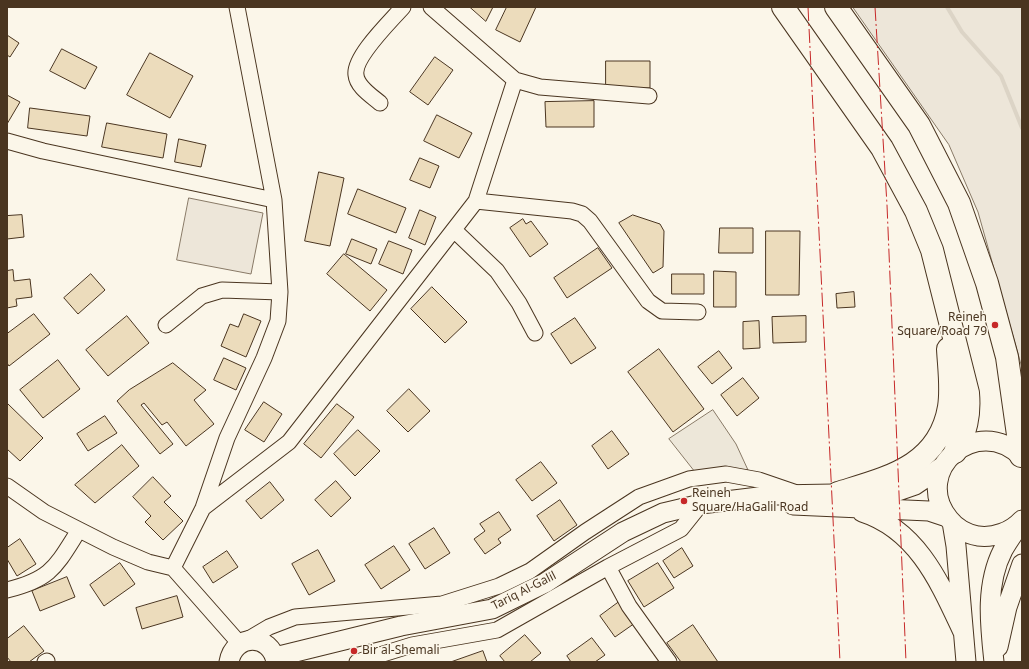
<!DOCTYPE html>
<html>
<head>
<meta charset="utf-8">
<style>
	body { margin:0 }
	#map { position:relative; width:1029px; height:669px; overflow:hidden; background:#fbf6e9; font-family:"Noto Sans",sans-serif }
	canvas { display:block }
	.frame { position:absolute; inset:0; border:8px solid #4a3520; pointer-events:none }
</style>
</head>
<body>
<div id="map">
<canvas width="1029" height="669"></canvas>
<div class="frame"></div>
</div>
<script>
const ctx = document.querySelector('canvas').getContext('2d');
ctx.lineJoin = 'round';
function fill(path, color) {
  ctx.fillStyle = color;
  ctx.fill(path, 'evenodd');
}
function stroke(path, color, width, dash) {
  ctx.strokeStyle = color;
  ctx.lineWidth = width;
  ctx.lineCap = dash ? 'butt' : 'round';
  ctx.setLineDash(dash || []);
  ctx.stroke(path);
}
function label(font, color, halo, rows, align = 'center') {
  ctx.font = font + ' "Noto Sans",sans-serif';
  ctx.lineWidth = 3;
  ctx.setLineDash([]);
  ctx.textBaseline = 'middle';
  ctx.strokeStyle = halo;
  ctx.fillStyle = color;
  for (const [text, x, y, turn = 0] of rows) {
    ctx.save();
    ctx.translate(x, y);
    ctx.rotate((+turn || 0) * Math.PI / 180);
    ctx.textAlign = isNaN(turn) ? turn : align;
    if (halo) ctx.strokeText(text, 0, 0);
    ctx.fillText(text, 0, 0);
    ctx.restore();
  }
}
const green = new Path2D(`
	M853 7H1022V368L978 212 949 145Z
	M189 198 263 213 251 274 177 260Z`);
fill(green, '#ede6d9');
stroke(green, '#887966', 1);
const parking = new Path2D(`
	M713 410 736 444 748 470 721 468 695 472 669 439Z`);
fill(parking, '#ede7d9');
stroke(parking, '#887966', 1);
stroke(new Path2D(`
	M947 7 962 32 1001 76 1022 128`), '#dcd4c6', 4);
const building = new Path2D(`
	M470 7H493L486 21Z
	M507 7H536L520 42 496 30Z
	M7 35 19 43 10 57 7 55Z
	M62 49 97 67 85 89 50 71Z
	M150 53 193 76 170 118 127 95Z
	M435 57 453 70 428 105 410 92Z
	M606 61H650V88L606 89Z
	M7 95 20 102 7 124Z
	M594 101V127H546L545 102Z
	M30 108 90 116 87 136 28 128Z
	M437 115 472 133 459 158 424 141Z
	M107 123 167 134 163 158 102 147Z
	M179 139 206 145 201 167 175 162Z
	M420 158 439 166 430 188 410 180Z
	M319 172 344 178 330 246 305 241Z
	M358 189 406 208 396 233 348 214Z
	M420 210 436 217 425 245 409 238Z
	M22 215 24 237 7 239V216Z
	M633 215 660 224 664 231 663 267 653 273 619 223Z
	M523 219 526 224 531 221 548 244 530 257 510 228Z
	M720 228H753V253H719Z
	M766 231H800L799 295H766Z
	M352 239 377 249 371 264 346 254Z
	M389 241 412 250 403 274 379 264Z
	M598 248 612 268 567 298 554 278Z
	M344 254 387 290 370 311 327 274Z
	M13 270 14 281 30 279 32 297 16 299 17 306 7 308V271Z
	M714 271 736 272V307H714Z
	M91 274 105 290 78 314 64 298Z
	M672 274H704V294H672Z
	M432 287 467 322 445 343 411 309Z
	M854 292 855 307 837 308 836 294Z
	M34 314 50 334 9 366 7 363V334Z
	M244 314 261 321 246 357 221 346 230 324 238 327Z
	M127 316 149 343 108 376 86 350Z
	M806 316V342L773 343 772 317Z
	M575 318 596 348 571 364 551 334Z
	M759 321 760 348 743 349V322Z
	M659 349 704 409 673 432 628 372Z
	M719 351 732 368 712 384 698 367Z
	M224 358 246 368 236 390 214 380Z
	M58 360 80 389 43 418 20 390Z
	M173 363 206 390 194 400 214 424 186 446 167 422 162 425 144 403 141 405 173 444 160 454 117 401 129 390Z
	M743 378 759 398 737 416 721 395Z
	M409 389 430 411 408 432 387 411Z
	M264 402 282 414 264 442 245 430Z
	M7 403 43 438 20 461 7 449Z
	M337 404 354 417 321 458 304 444Z
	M105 416 117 433 88 451 77 434Z
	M358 430 380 451 355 476 334 454Z
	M612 431 629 454 608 469 592 446Z
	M122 445 139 466 95 503 75 485Z
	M541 462 557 483 532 501 516 480Z
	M153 477 171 496 164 502 183 521 163 540 145 522 151 516 133 497Z
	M336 481 351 498 331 517 315 500Z
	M270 482 284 500 261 519 246 501Z
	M560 500 577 525 554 541 537 516Z
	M499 512 511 530 498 539 501 543 485 554 474 539 485 531 480 524Z
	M434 528 450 553 425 569 409 544Z
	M20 539 36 564 17 576 7 559V548Z
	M394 546 410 570 381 589 365 565Z
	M682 548 693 566 674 578 663 561Z
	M318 550 335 581 309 595 292 564Z
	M227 551 238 567 213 583 203 567Z
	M120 563 135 584 104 606 90 585Z
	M658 563 674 588 644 607 628 581Z
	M67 577 75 597 40 611 32 591Z
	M177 596 183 617 142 629 136 608Z
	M619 602 635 623 615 637 600 616Z
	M693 625 718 662H681L667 643Z
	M24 626 44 651 29 662H11L7 657V639Z
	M525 635 541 653 530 662H505L500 656Z
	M592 638 605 655 595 662H571L567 656Z
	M483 651 487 662H451Z`);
fill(building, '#ecdcbc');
stroke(building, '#4a3520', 1);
const minor = new Path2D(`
	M431 7 515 80 540 87 649 96
	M380 103C372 96 357 87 356 75 353 57 391 21 403 7
	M7 141 43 151 274 200
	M476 201 572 211 582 214 590 221 648 301 662 311 698 312
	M454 230 497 271 519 303 535 333
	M166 325 202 296 222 290 280 292
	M7 486 44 512 113 547 148 562 173 568 240 644
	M203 508 289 442 476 201 515 80
	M608 567 629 606 669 662
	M173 568 203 508 227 438 264 358 278 321 280 292 274 200 237 7
	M7 590C52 579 56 566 79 530
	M247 640 269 627 295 617 442 604 499 586 530 571 585 532 639 497 689 479 726 474 759 480 794 492
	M45 662 47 661
	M357 662 412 645 497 630 608 567 681 529 701 504`);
const major = new Path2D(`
	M1022 457C977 412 910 471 949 519 956 528 967 534 978 536 994 538 1011 532 1022 520
	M793 505 929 511 947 517
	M862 512C918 530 940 583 963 632
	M952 522 956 546 966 662
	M998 647 1007 607 1022 564
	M275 657 401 626 492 609 545 583 623 532 663 513 701 504 775 495 892 493 915 485 943 466
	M229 662C234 633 271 633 276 662
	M994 662C990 625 985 585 1003 550 1008 541 1014 533 1020 524`);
const highway = new Path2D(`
	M783 7 882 148 916 211 932 250 968 393C970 416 966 432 955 452
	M836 7 919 125 959 203 987 283 1007 357 1021 456
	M838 493C886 478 939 467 949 407 952 388 949 368 948 349`);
stroke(minor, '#4a3520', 17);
stroke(major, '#4a3520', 21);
stroke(highway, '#4a3520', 24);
stroke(minor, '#fbf6e9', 15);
stroke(major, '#fbf6e9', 19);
stroke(highway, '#fbf6e9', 22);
stroke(new Path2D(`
	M808 7 840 662
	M875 7 887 205 906 662`), '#c62828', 1, [14, 3, 2, 3]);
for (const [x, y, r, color] of [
	[995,325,4,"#c62828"],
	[684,501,4,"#c62828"],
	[354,651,4,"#c62828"]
]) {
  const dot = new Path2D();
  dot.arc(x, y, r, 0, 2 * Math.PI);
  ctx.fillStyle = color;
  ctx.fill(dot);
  stroke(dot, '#fbf6e9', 1.5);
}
label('12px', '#4a3520', '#fbf6e9', [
	["Reineh",987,318,"right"],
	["Square/Road 79",987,332,"right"],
	["Reineh",692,494],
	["Square/HaGalil Road",692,508],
	["Bir al-Shemali",362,651]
], 'left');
label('12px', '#4a3520', '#fbf6e9', [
	["Tariq Al-Galil",524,591,-27]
]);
</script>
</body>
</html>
